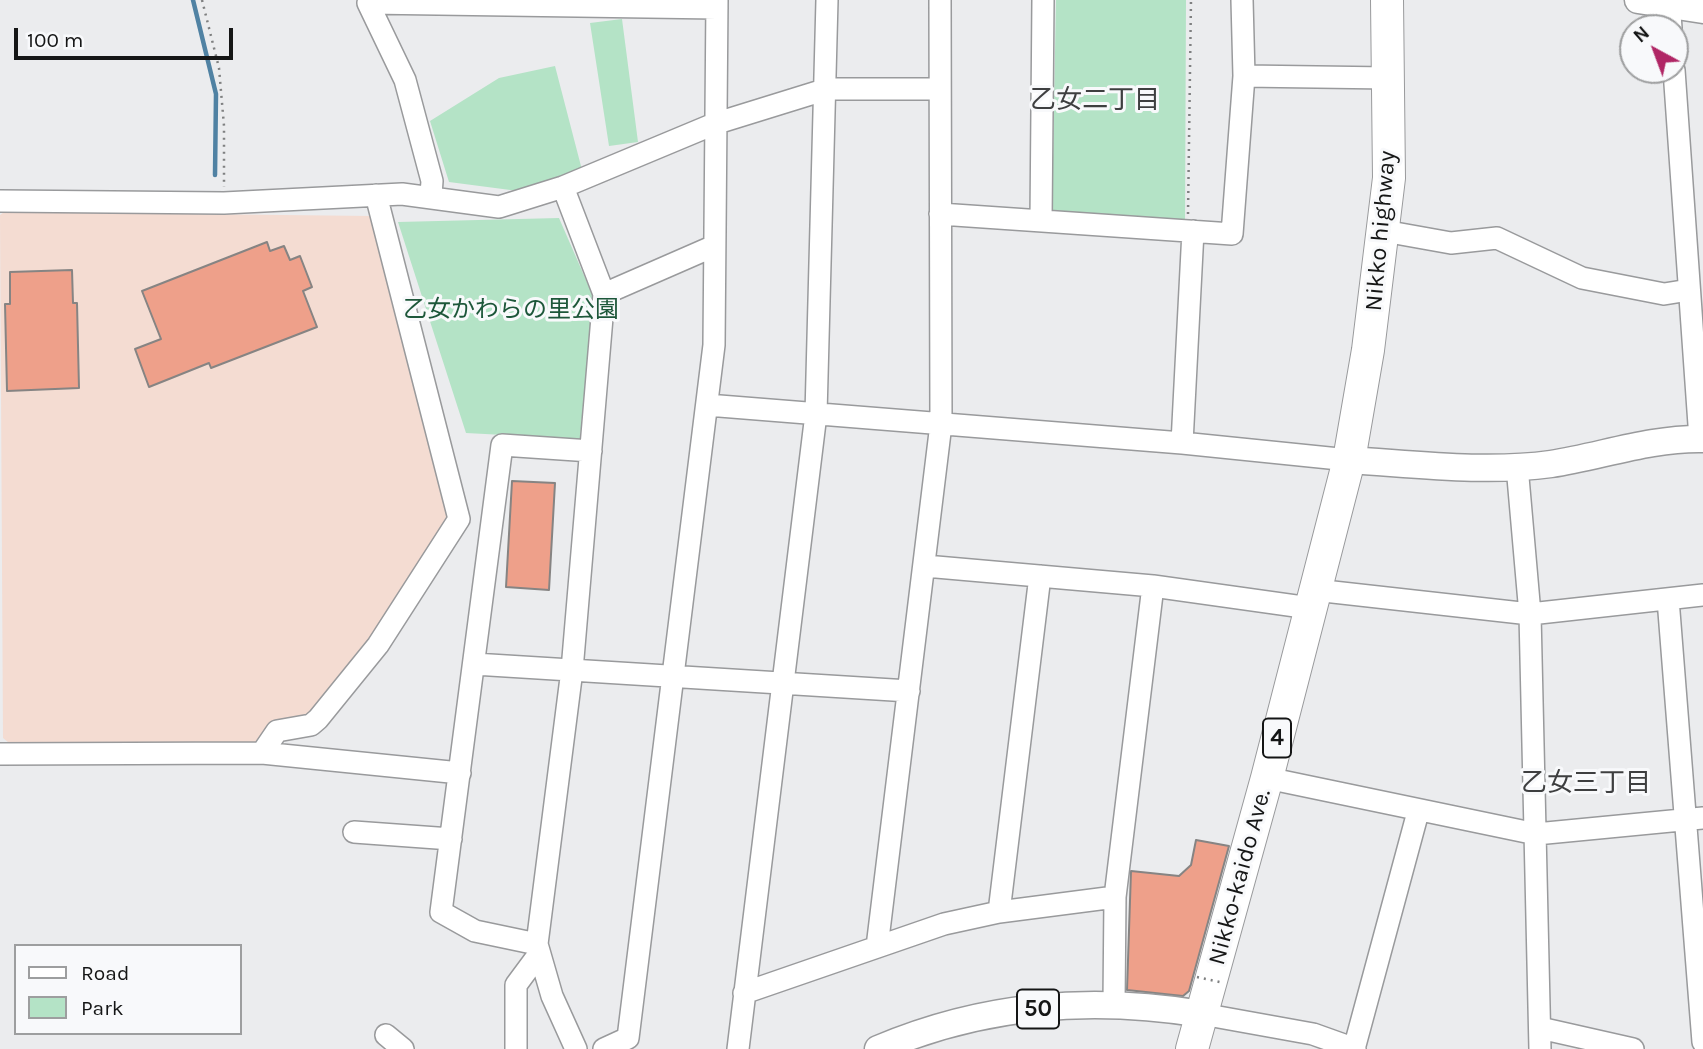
<!DOCTYPE html>
<html>
<head>
<meta charset="utf-8">
<style>
	body { margin:0 }
	#map { position:relative; width:1703px; height:1049px; overflow:hidden; background:#ebecee; font-family:Karla,sans-serif }
	canvas { display:block }
	.legend { position:absolute; left:14px; top:944px; width:228px; height:91px; box-sizing:border-box; background:#f8f9fb; border:2px solid #9d9e9f; margin:0; padding:9px 12px; list-style:none; font-size:21px; color:#151616 }
	.legend li { display:flex; align-items:center; gap:14px; height:35px }
	.legend b { width:35px; border:2px solid #9d9e9f }
	.north { position:absolute; left:1619px; top:14px; width:70px; height:70px; box-sizing:border-box; background:#f8f9fb; border:2px solid #9d9e9f; border-radius:50%; rotate:319deg; font-size:19px; font-weight:700; line-height:28px; text-align:center; color:#151616 }
	.north::after { content:''; display:block; margin:auto; width:24px; height:32px; background:#b02665; clip-path:polygon(50% 0,100% 100%,50% 72%,0 100%) }
	.scale { position:absolute; left:14px; top:28px; width:219px; height:32px; box-sizing:border-box; border:4px solid #151616; border-top:0; padding-left:9px; font-size:21px; line-height:24px; white-space:nowrap; color:#151616; -webkit-text-stroke:5px #f8f9fb; paint-order:stroke }
</style>
</head>
<body>
<div id="map">
<canvas width="1703" height="1049"></canvas>
<ul class="legend">
<li><b style="height:9px;background:#fff"></b>Road</li>
<li><b style="height:19px;background:#b4e3c6"></b>Park</li>
</ul>
<div class="north">N</div>
<div class="scale">100 m</div>
</div>
<script>
const ctx = document.querySelector('canvas').getContext('2d');
ctx.lineJoin = 'round';
function fill(path, color) {
  ctx.fillStyle = color;
  ctx.fill(path, 'evenodd');
}
function stroke(path, color, width, dash) {
  ctx.strokeStyle = color;
  ctx.lineWidth = width;
  ctx.lineCap = dash ? 'butt' : 'round';
  ctx.setLineDash(dash || []);
  ctx.stroke(path);
}
function label(font, color, halo, rows, align = 'center') {
  ctx.font = font + ' Karla,"Noto Sans JP",sans-serif';
  ctx.lineWidth = 6;
  ctx.setLineDash([]);
  ctx.textBaseline = 'middle';
  ctx.strokeStyle = halo;
  ctx.fillStyle = color;
  for (const [text, x, y, turn = 0] of rows) {
    ctx.save();
    ctx.translate(x, y);
    ctx.rotate((+turn || 0) * Math.PI / 180);
    ctx.textAlign = isNaN(turn) ? turn : align;
    if (halo) ctx.strokeText(text, 0, 0);
    ctx.fillText(text, 0, 0);
    ctx.restore();
  }
}
fill(new Path2D(`
	M4 212 374 216 452 518 370 641 310 718 273 722 256 743 14 747 3 738 0 215Z`), '#f4dcd2');
fill(new Path2D(`
	M1056 0H1186L1185 223 1052 211Z
	M622 19 638 142 609 146 590 23Z
	M555 66 582 170 518 191 449 182 430 121 499 78Z
	M559 218 593 296 580 439 466 433 398 222Z`), '#b4e3c6');
stroke(new Path2D(`
	M193 0 216 94 215 175`), '#5082a3', 4.5);
const building = new Path2D(`
	M267 242 270 251 284 246 290 260 300 256 312 287 303 291 317 327 211 368 209 363 149 387 135 349 161 339 142 291Z
	M72 270 73 303H77L79 388 7 391 5 304H10V272Z
	M512 481 555 483 549 590 506 587Z
	M1196 840 1229 846 1189 991 1183 996 1127 990 1131 871 1179 876 1191 865Z`);
fill(building, '#eea08a');
stroke(building, '#868483', 2);
const minor = new Path2D(`
	M1669 0 1671 28
	M1674 70 1700 439
	M1244 76 1389 78
	M563 187 604 294 572 670 537 944 552 996 576 1049
	M431 195 432 181 405 80 368 3 717 8
	M0 201 224 203 402 194 499 207 563 187 714 124 827 89H939
	M940 214 1232 234 1244 76 1242 0
	M1041 221 1043 0
	M1384 231 1451 243 1497 238 1582 278 1664 294 1689 290
	M604 294 714 246
	M707 405 1182 443 1349 460
	M1182 443 1193 231
	M1517 466 1530 614 1540 1049
	M925 566 1153 586 1310 608
	M1315 590 1530 614 1703 595
	M1668 599 1703 1042
	M474 664 909 691
	M262 753 277 731 311 725 318 719 378 645 459 519 376 195
	M0 754 262 753 460 773
	M1267 778 1536 834 1703 818
	M354 832 451 839
	M999 912 1040 576
	M537 944 475 931 441 912 502 445 591 451
	M877 947 941 424 940 0
	M744 993 944 924 999 912 1115 897
	M1114 1003 1115 897 1153 586
	M1202 1014 1313 1034 1355 1049
	M1540 1028 1633 1049
	M386 1035 403 1049
	M516 1049V985L539 954
	M604 1049 628 1038 714 345 717 0
	M738 1049 816 414 827 0
	M1354 1049 1418 812`);
const major = new Path2D(`
	M1638 0 1703 10
	M1349 460C1415 464 1485 473 1551 464 1602 456 1650 438 1703 439
	M878 1049C984 1004 1090 996 1202 1014`);
const highway = new Path2D(`
	M1192 1049 1267 778 1349 460 1368 350 1389 178 1387 0`);
stroke(minor, '#999a9c', 24);
stroke(major, '#999a9c', 29);
stroke(highway, '#999a9c', 34);
stroke(new Path2D(`
	M202 0 219 68 224 126V187
	M1188 214 1191 0`), '#7f8081', 2.5, [2, 5]);
stroke(minor, '#fff', 21);
stroke(major, '#fff', 26);
stroke(highway, '#fff', 32);
stroke(new Path2D(`
	M1197 977 1224 983`), '#7f8081', 2.5, [2, 5]);
for (const [x, y, w] of [
	[1277,738,28],
	[1038,1009,42]
]) {
  const box = new Path2D();
  box.roundRect(x - w / 2, y - 19.5, w, 39, 5);
  ctx.fillStyle = '#f8f9fb';
  ctx.fill(box);
  stroke(box, '#151616', 2);
}
label('bold 23px', '#151616', null, [
	["4",1277,738],
	["50",1038,1009]
]);
label('24px', '#151616', '#f8f9fb', [
	["Nikko highway",1381,231,-85],
	["Nikko-kaido Ave.",1240,877,-75]
]);
label('24px', '#1d573a', '#f8f9fb', [
	["乙女かわらの里公園",511,310]
]);
label('26px', '#3e3f40', '#f8f9fb', [
	["乙女二丁目",1095,101],
	["乙女三丁目",1586,784]
]);
</script>
</body>
</html>
